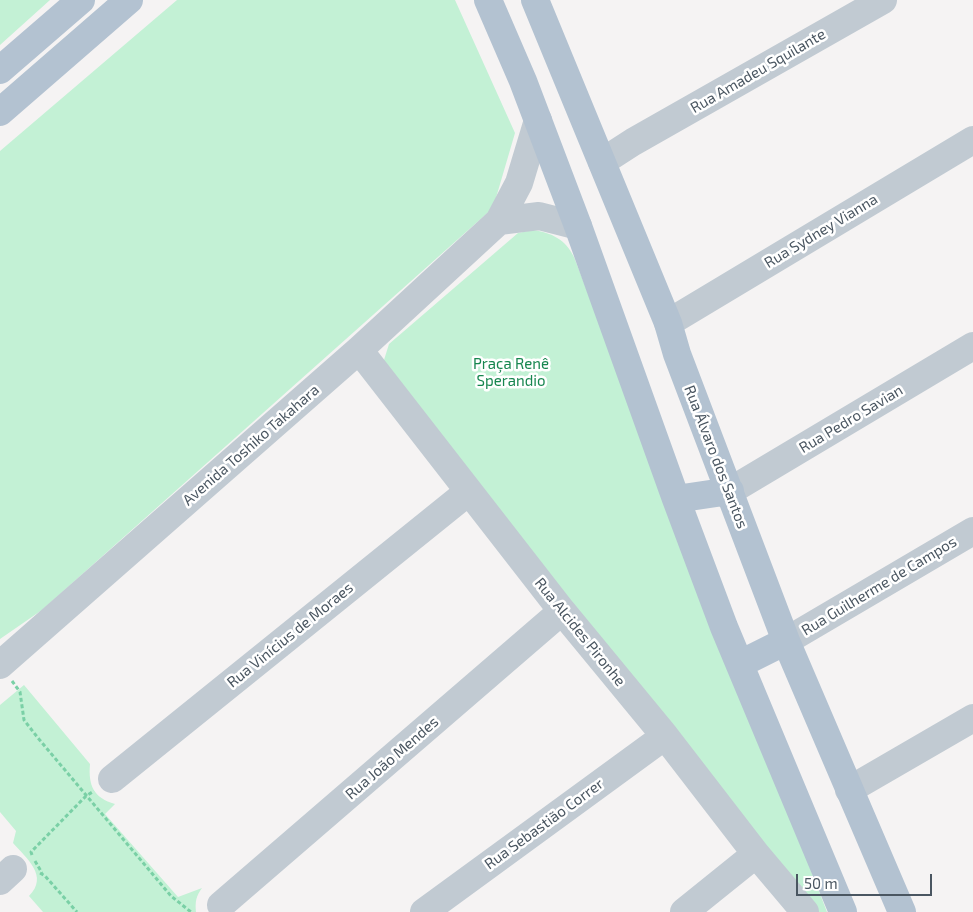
<!DOCTYPE html>
<html>
<head>
<meta charset="utf-8">
<style>
	body { margin:0 }
	#map { position:relative; width:973px; height:912px; overflow:hidden; background:#f5f3f3; font-family:"Exo 2",sans-serif }
	canvas { display:block }
	.scale { position:absolute; left:796px; top:874px; width:136px; height:22px; box-sizing:border-box; border:2px solid #4a5661; border-top:0; padding-left:6px; font-size:15px; line-height:18px; white-space:nowrap; color:#4a5661; -webkit-text-stroke:4px #fff; paint-order:stroke }
</style>
</head>
<body>
<div id="map">
<canvas width="973" height="912"></canvas>
<div class="scale">50 m</div>
</div>
<script>
const ctx = document.querySelector('canvas').getContext('2d');
ctx.lineJoin = 'round';
function fill(path, color) {
  ctx.fillStyle = color;
  ctx.fill(path, 'evenodd');
}
function stroke(path, color, width, dash) {
  ctx.strokeStyle = color;
  ctx.lineWidth = width;
  ctx.lineCap = dash ? 'butt' : 'round';
  ctx.setLineDash(dash || []);
  ctx.stroke(path);
}
function label(font, color, halo, rows, align = 'center') {
  ctx.font = font + ' "Exo 2",sans-serif';
  ctx.lineWidth = 5;
  ctx.setLineDash([]);
  ctx.textBaseline = 'middle';
  ctx.strokeStyle = halo;
  ctx.fillStyle = color;
  for (const [text, x, y, turn = 0] of rows) {
    ctx.save();
    ctx.translate(x, y);
    ctx.rotate((+turn || 0) * Math.PI / 180);
    ctx.textAlign = isNaN(turn) ? turn : align;
    if (halo) ctx.strokeText(text, 0, 0);
    ctx.fillText(text, 0, 0);
    ctx.restore();
  }
}
fill(new Path2D(`
	M0 0H50L0 45Z
	M177 0H455L515 133 493 208 42 610 0 639V151Z
	M533 230C552 233 565 239 574 257L827 912H815L384 374V360L389 344 518 233Z
	M24 685 90 764C88 786 94 798 115 804L105 814 178 897 202 888C196 896 195 902 196 912H43L29 896C49 876 27 859 13 843L16 831 0 812V705Z`), '#c3f1d5');
stroke(new Path2D(`
	M12 681 20 692 24 720 38 738 171 896 191 912
	M32 855 31 852 86 796 94 791
	M35 861 42 873
	M40 873 45 876 77 912`), '#7ad0a6', 3, [4, 2.5]);
stroke(new Path2D(`
	M602 162 633 142 883 0
	M499 221 539 216 578 226
	M668 323 973 140
	M359 350 562 611 665 736 756 854 805 912
	M730 491 973 346
	M786 641 973 531
	M0 665 359 350 499 221 519 183 538 120
	M112 779 468 492
	M849 790 973 718
	M0 881 13 869
	M221 905 562 611
	M424 912 665 736
	M684 912 756 854`), '#c1cad2', 28);
stroke(new Path2D(`
	M488 0 523 81 578 226 676 499 724 627 843 912
	M535 0 668 323 677 354 786 641 902 912
	M0 70 81 0
	M0 112 129 0
	M676 499 730 491
	M740 664 786 641`), '#b3c2d1', 28);
label('15px', '#4a5661', '#fff', [
	["Rua Amadeu Squilante",758,71,-30],
	["Rua Sydney Vianna",821,231,-31],
	["Rua Pedro Savian",851,419,-31],
	["Avenida Toshiko Takahara",251,445,-41],
	["Rua Álvaro dos Santos",716,457,69],
	["Rua Guilherme de Campos",879,586,-31],
	["Rua Alcides Pironhe",580,632,51],
	["Rua Vinícius de Moraes",290,635,-39],
	["Rua João Mendes",392,758,-41],
	["Rua Sebastião Correr",544,824,-36]
]);
label('15px', '#17864f', '#fff', [
	["Praça Renê",511,364],
	["Sperandio",511,381]
]);
</script>
</body>
</html>
